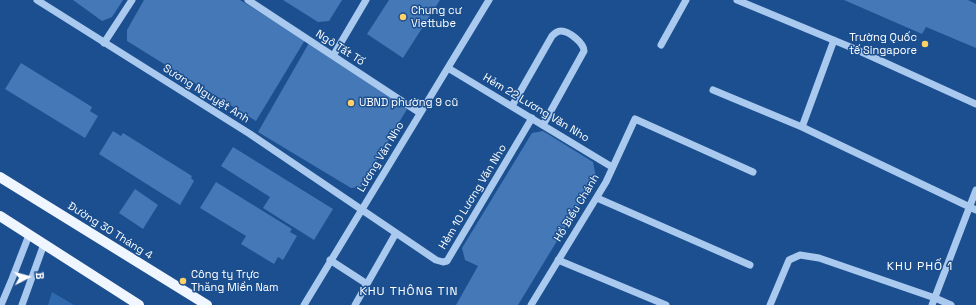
<!DOCTYPE html>
<html>
<head>
<meta charset="utf-8">
<style>
	body { margin:0 }
	#map { position:relative; width:976px; height:305px; overflow:hidden; background:#1b4f8f; font-family:"Space Grotesk",sans-serif }
	canvas { display:block }
	.north { position:absolute; left:8px; top:257px; width:40px; height:40px; -webkit-text-stroke:3px #1b4f8f; paint-order:stroke; rotate:84deg; font-size:11px; font-weight:700; line-height:16px; text-align:center; color:#fff }
	.north::after { content:''; display:block; margin:auto; width:14px; height:18px; background:#fff; clip-path:polygon(50% 0,100% 100%,50% 72%,0 100%) }
</style>
</head>
<body>
<div id="map">
<canvas width="976" height="305"></canvas>
<div class="north">B</div>
</div>
<script>
const ctx = document.querySelector('canvas').getContext('2d');
ctx.lineJoin = 'round';
function fill(path, color) {
  ctx.fillStyle = color;
  ctx.fill(path, 'evenodd');
}
function stroke(path, color, width, dash) {
  ctx.strokeStyle = color;
  ctx.lineWidth = width;
  ctx.lineCap = dash ? 'butt' : 'round';
  ctx.setLineDash(dash || []);
  ctx.stroke(path);
}
function label(font, color, halo, rows, align = 'center') {
  ctx.font = font + ' "Space Grotesk",sans-serif';
  ctx.lineWidth = 3;
  ctx.setLineDash([]);
  ctx.textBaseline = 'middle';
  ctx.strokeStyle = halo;
  ctx.fillStyle = color;
  for (const [text, x, y, turn = 0] of rows) {
    ctx.save();
    ctx.translate(x, y);
    ctx.rotate((+turn || 0) * Math.PI / 180);
    ctx.textAlign = isNaN(turn) ? turn : align;
    if (halo) ctx.strokeText(text, 0, 0);
    ctx.fillText(text, 0, 0);
    ctx.restore();
  }
}
fill(new Path2D(`
	M52 292 74 305H48Z`), '#2e69ad');
fill(new Path2D(`
	M73 0H123L112 17 102 21Z
	M144 0H240L305 40 256 121 127 41V30Z
	M283 0H342L329 21 318 22Z
	M389 0H440L403 58 367 34Z
	M844 0H968L976 4V48L926 27 922 34Z
	M309 43 407 109 361 187 351 188 258 132Z
	M21 63 92 107 90 111 98 116 85 138 5 89Z
	M113 131 121 136 123 133 192 176 191 178 194 181 180 205 99 154Z
	M543 131 593 162 596 177 518 305H456L478 266 465 260 462 248 532 133Z
	M233 147 333 209 314 240 263 208 270 197 221 166Z
	M216 182 292 229 290 232 297 236 283 260 278 257 274 264 241 244 246 236 200 208Z
	M135 189 158 205 143 229 119 213Z`), '#4478b7');
stroke(new Path2D(`
	M37 0 250 134 436 260 443 262 447 261 532 118
	M248 0 420 113
	M737 0 855 49 976 104
	M104 43 132 0
	M661 45 686 0
	M333 56 366 0
	M448 68 612 167
	M713 90 802 127 976 210
	M512 106 552 36C555 33 557 31 561 31 569 31 584 43 584 51L543 125
	M802 127 834 40
	M597 198 750 265
	M330 260 367 284
	M558 260 666 305
	M1 305 12 279 29 235
	M22 305 44 244
	M304 305 489 0
	M355 305 396 233
	M531 305 606 182 635 119 753 172
	M770 305 789 260 800 255 819 258 935 298 951 305
	M932 305 976 190`), '#a9c9ee', 7);
stroke(new Path2D(`
	M0 177 207 305
	M0 216 139 305`), '#f0f6ff', 10);
for (const [x, y, r, color] of [
	[403,17,4,"#ffd166"],
	[925,44,4,"#ffd166"],
	[351,103,4,"#ffd166"],
	[183,281,4,"#ffd166"]
]) {
  const dot = new Path2D();
  dot.arc(x, y, r, 0, 2 * Math.PI);
  ctx.fillStyle = color;
  ctx.fill(dot);
  stroke(dot, '#1b4f8f', 1.5);
}
label('11px', '#fff', '#1b4f8f', [
	["Chung cư",411,11],
	["Viettube",411,24],
	["Trường Quốc",917,38,"right"],
	["tế Singapore",917,51,"right"],
	["UBND phường 9 cũ",359,103],
	["Công ty Trực",191,275],
	["Thăng Miền Nam",191,288]
], 'left');
label('11px', '#fff', '#1b4f8f', [
	["Ngô Tất Tố",340,48,33],
	["Sương Nguyệt Anh",206,94,32],
	["Hẻm 22 Lương Văn Nho",536,108,31],
	["Lương Văn Nho",381,157,-59],
	["Hẻm 10 Lương Văn Nho",473,197,-59],
	["Hồ Biểu Chánh",577,208,-59],
	["Đường 30 Tháng 4",110,231,32]
]);
ctx.letterSpacing = '1px';
label('12px', '#fff', '#1b4f8f', [
	["KHU PHỐ 1",920,267],
	["KHU THÔNG TIN",409,292]
]);
ctx.letterSpacing = '0px';
</script>
</body>
</html>
